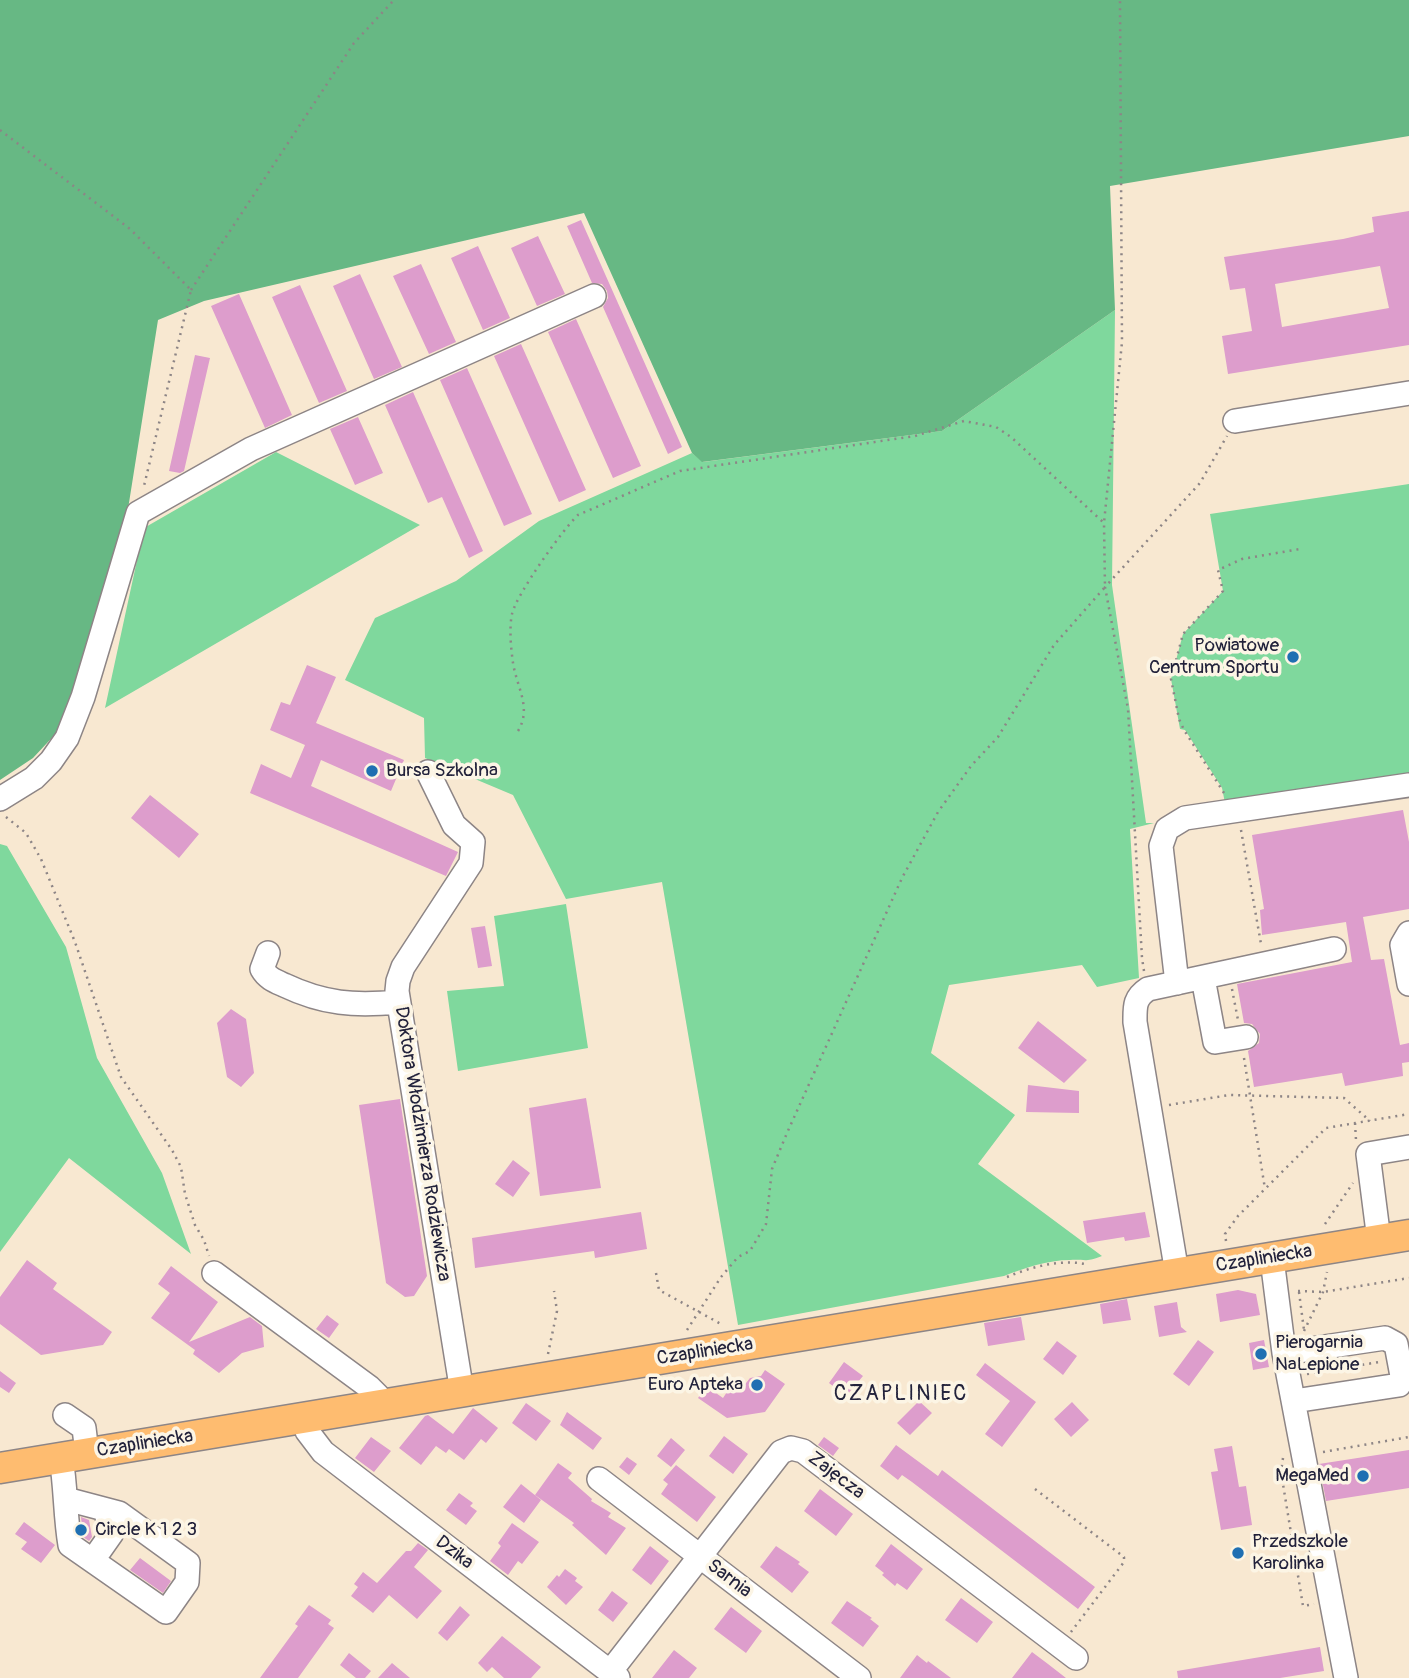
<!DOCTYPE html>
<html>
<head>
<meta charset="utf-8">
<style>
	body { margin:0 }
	canvas { display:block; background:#f8e8d1 }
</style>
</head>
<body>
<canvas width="1409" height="1678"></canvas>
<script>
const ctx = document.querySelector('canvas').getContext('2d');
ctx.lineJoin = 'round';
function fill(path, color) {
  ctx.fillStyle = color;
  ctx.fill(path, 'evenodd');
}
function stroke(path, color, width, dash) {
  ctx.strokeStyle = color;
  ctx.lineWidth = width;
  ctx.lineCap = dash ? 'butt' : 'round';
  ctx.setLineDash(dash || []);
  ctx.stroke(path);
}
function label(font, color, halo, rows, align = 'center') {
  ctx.font = font + ' Pangolin,sans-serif';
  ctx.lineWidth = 7;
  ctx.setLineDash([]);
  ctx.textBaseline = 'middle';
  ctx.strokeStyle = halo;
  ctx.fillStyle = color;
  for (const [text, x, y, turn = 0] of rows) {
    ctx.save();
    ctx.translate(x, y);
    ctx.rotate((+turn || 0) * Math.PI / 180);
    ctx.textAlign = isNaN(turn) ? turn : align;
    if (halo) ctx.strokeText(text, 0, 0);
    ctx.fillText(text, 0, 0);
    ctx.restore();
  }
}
fill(new Path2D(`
	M1115 310 1112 585 1146 823H1154L1130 829 1139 978 1097 987 1082 965 949 985 931 1053 1015 1115 978 1164 1102 1256C1083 1263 1087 1259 1070 1260 1048 1260 1024 1268 1004 1276L738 1325 662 882 566 899 513 795 425 758 424 718 345 680 375 618 456 581 539 521 692 453 703 462 942 431Z
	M276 452 420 525 105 708 144 528Z
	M1409 484V776L1226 808 1222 788 1185 730 1180 729 1171 679 1183 634 1223 591 1210 514Z
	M0 844 7 846 66 947 97 1058 162 1173 191 1254 69 1158 0 1252Z
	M566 904 588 1048 458 1071 447 991 504 986 494 916Z`), '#7fd89d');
fill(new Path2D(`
	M0 0H1409V136L1110 186 1115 310 942 431 702 462 692 453 584 213 204 301 158 320 128 509 62 727 33 758 0 780Z`), '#67b884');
fill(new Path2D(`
	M1409 211V345L1228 374 1222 336 1252 331 1245 288 1230 290 1224 257 1343 239 1374 232 1372 217ZM1380 266 1389 308 1282 327 1275 284Z
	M581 220 682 447 668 454 603 307 608 298 607 291 602 284 592 283 567 226Z
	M538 236 565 294 537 306 511 248Z
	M478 246 510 318 483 330 451 258Z
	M421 264 456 342 429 354 393 276Z
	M360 274 402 367 374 379 333 286Z
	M300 285 347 391 319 403 272 297Z
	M239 294 292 415 265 428 211 306Z
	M576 319 641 466 613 478 548 332Z
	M521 344 586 490 559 502 494 356Z
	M195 355 210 358 184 471 180 473 169 471Z
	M467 368 532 514 504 526 440 380Z
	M413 392 483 551 469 558 442 497 428 503 385 405Z
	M358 417 383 473 355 485 330 429Z
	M307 665 336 677 316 723 404 760 391 791 321 760 311 786 458 852 446 876 250 793 261 764 291 778 305 745 270 730 281 702 290 705Z
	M150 795 199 834 179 858 131 818Z
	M1403 810 1409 842V909L1363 917 1371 960 1384 959 1400 1045 1409 1043V1062L1402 1063 1403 1076 1345 1086 1342 1073 1254 1087 1248 1051 1259 1043 1260 1034 1252 1024 1244 1023 1237 984 1352 962 1346 922 1262 935 1260 910 1264 909 1252 835Z
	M485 926 492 966 478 968 471 928Z
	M231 1009 246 1019 254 1073 241 1087 227 1077 217 1023Z
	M1038 1021 1087 1060 1064 1083 1018 1048Z
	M1028 1085 1079 1091V1113L1026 1112Z
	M586 1098 601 1188 540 1196 529 1108Z
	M400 1099 427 1276 414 1296 405 1297 386 1283 359 1105Z
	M513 1160 530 1173 513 1197 495 1184Z
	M641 1212 647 1249 595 1258 594 1251 475 1268 472 1238Z
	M1145 1212 1150 1237 1125 1241 1124 1237 1087 1243 1083 1221Z
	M27 1260 57 1283 53 1289 112 1332 103 1345 41 1355 0 1324V1297Z
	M171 1266 218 1302 189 1342 250 1317 262 1326 264 1347 242 1353 219 1373 193 1354 195 1350 151 1318 170 1293 158 1284Z
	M1238 1290 1256 1294 1260 1315 1220 1322 1216 1294Z
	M1127 1299 1131 1320 1103 1324 1100 1304Z
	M1177 1302 1181 1327 1187 1332 1159 1337 1154 1306Z
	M327 1315 339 1324 329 1338 316 1329Z
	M1021 1317 1025 1340 988 1346 984 1323Z
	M1198 1340 1214 1352 1189 1386 1173 1374Z
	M1264 1340 1269 1367 1253 1370 1249 1343Z
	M1057 1341 1077 1356 1063 1375 1043 1359Z
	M844 1362 863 1376 846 1396 829 1383Z
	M985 1363 1036 1402 1002 1447 985 1434 1010 1401 976 1375Z
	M765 1370 785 1384 765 1412 727 1418 698 1398 706 1386 723 1398 731 1386 739 1392 750 1378 761 1376Z
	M0 1371 16 1383 9 1393 0 1387Z
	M919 1401 932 1413 910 1435 897 1423Z
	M1072 1402 1089 1420 1071 1437 1054 1419Z
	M526 1403 551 1421 536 1441 512 1423Z
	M473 1408 498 1428 486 1443 481 1439 464 1460 449 1449 446 1453 436 1446 421 1465 399 1448 425 1416 428 1415 453 1434Z
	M567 1412 602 1438 593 1450 560 1425Z
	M724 1436 748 1454 733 1474 709 1456Z
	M371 1437 391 1451 374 1472 355 1458Z
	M824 1437 839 1448 833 1456 818 1445Z
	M671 1438 685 1450 671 1467 657 1456Z
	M896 1445 938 1476 942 1470 1095 1587 1078 1609 912 1482 902 1475 898 1480 880 1466Z
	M1232 1446 1239 1487 1246 1486 1252 1525 1221 1530 1211 1472 1218 1471 1214 1449Z
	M1409 1450V1488L1326 1501 1319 1464Z
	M627 1457 637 1464 629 1475 619 1467Z
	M558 1463 572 1473 568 1478 592 1499 591 1501 611 1513 608 1517 626 1528 606 1555 572 1525 574 1523 535 1495Z
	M676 1465 716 1497 697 1522 661 1494 668 1484 663 1480Z
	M521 1484 541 1500 524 1523 503 1507Z
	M820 1489 853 1514 836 1536 804 1511Z
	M459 1493 473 1503 470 1506 477 1511 466 1525 446 1510Z
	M81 1517 89 1520 92 1537 89 1541 83 1537Z
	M24 1522 55 1545 41 1563 21 1549 27 1542 15 1534Z
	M512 1523 539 1542 522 1564 518 1561 508 1575 490 1561 501 1546 498 1543Z
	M418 1543 428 1550 414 1567 442 1591 417 1619 389 1595 373 1613 351 1596 358 1587 354 1584 363 1572 377 1583 406 1551H411Z
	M891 1544 923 1569 907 1590 897 1583 895 1586 882 1575 884 1573 875 1566Z
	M650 1546 669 1561 651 1585 632 1570Z
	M776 1546 800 1562 798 1564 809 1572 792 1593 760 1567Z
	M140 1558 171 1581 163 1593 130 1570Z
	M565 1569 577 1578 575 1581 583 1587 566 1605 547 1587 557 1575 559 1577Z
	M612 1591 628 1603 613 1622 598 1610Z
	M961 1598 993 1622 977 1643 945 1620Z
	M847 1601 872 1618 870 1619 879 1626 863 1647 831 1623Z
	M309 1605 331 1620 328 1624 334 1628 298 1678H260L298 1626 295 1624Z
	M460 1606 470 1615 447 1641 438 1633Z
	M731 1607 762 1631 746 1653 714 1629Z
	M502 1636 541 1667 531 1678H504L492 1667 487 1672 478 1663Z
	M1320 1647 1324 1671 1280 1678H1178L1177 1671Z
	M674 1650 697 1668 689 1678H652Z
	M1032 1652 1048 1664 1066 1678H1012Z
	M349 1653 371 1671 365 1678H356L340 1665Z
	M917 1655 927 1663 928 1661 951 1678H900Z
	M392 1663 410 1678H378Z`), '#dd9dcc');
const minor = new Path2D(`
	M1235 421 1409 393
	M428 772 454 825 473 842 471 863 403 967 398 981 397 991 462 1392
	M0 799 34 778 51 761 67 738 83 697 138 513 251 449 594 296
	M1409 933 1402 945 1409 984
	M268 953 262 969C267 978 275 981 284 985 324 1004 354 1006 398 1002
	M1203 978 1215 1042 1246 1037
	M1177 983 1161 846 1167 829 1185 818 1409 785
	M1379 1240 1368 1154 1409 1147
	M1272 1259 1284 1353 1346 1678
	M214 1273 369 1387 378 1396 380 1405
	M1177 1273 1135 1022C1135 1007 1134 998 1148 989L1334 949
	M1284 1353 1385 1338 1396 1344 1402 1376 1399 1385 1294 1401
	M65 1415 84 1428 87 1453
	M303 1418 307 1431 323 1452 618 1678
	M61 1458C66 1487 65 1516 70 1545L166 1612 187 1582 188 1563 119 1513 66 1499
	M599 1479 859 1678
	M93 1560 112 1533 105 1510
	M610 1672 781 1452 791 1448 803 1451 1076 1658`);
const major = new Path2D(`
	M0 1468 1409 1235`);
stroke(minor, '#8d8586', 26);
stroke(major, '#8d8586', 33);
stroke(new Path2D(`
	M0 130 130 229 191 290 144 486
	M191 290 354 43 394 0
	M518 731C532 708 517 688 513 663 511 649 509 628 512 614 516 595 563 529 578 515L680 471 915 436 964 421 996 427 1011 437 1104 523
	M1224 793 1184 730 1179 719 1171 679 1183 634 1223 591 1218 570 1242 559 1300 549
	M6 817 26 833 41 859 75 942 121 1077 172 1150 181 1167 185 1194 195 1225 204 1240 209 1256
	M1241 830 1261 944
	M1144 971 1142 958 1128 709 1105 587 1200 483 1227 436
	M1232 989 1238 1020
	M1244 1058 1265 1189
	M1169 1105 1229 1095 1344 1098 1370 1121
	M1355 1123 1356 1140
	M1325 1224 1353 1183
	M1226 1241 1225 1234 1238 1216 1326 1128 1409 1114
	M656 1273 659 1290 721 1324
	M1007 1277C1031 1267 1060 1259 1085 1264
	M1298 1291 1323 1292 1409 1278
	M1299 1292 1304 1330
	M687 1330 721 1277 738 1257 750 1251 766 1224 772 1169 787 1133 902 878 938 812 971 766 998 737 1054 645 1105 587 1104 523 1122 342 1120 0
	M1304 1331 1323 1292 1327 1272
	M548 1354 557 1311 554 1291
	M1307 1374 1379 1362
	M1323 1452 1409 1437
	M1283 1458 1281 1472 1303 1606 1314 1604
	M1035 1489 1124 1557V1562L1071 1632`), '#8d8586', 2.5, [2, 5]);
stroke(minor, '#fff', 23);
stroke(major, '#febc70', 30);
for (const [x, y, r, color] of [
	[1293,657,7,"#1f6fb2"],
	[372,771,7,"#1f6fb2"],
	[1261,1354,7,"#1f6fb2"],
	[757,1385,7,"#1f6fb2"],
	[1363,1476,7,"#1f6fb2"],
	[81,1530,7,"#1f6fb2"],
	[1238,1553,7,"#1f6fb2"]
]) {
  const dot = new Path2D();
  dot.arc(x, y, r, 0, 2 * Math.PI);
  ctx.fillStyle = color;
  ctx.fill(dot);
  stroke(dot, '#fcf5e5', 2.5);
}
label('19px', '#22223b', '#fcf5e5', [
	["Powiatowe",1279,646,"right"],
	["Centrum Sportu",1279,668,"right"],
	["Bursa Szkolna",386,771],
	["Pierogarnia",1275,1343],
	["NaLepione",1275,1365],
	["Euro Apteka",743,1385,"right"],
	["MegaMed",1349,1476,"right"],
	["Circle K 1 2 3",95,1530],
	["Przedszkole",1252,1542],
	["Karolinka",1252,1564]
], 'left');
label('19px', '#22223b', '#fcf5e5', [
	["Doktora Włodzimierza Rodziewicza",422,1144,81],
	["Czapliniecka",1264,1259,-9],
	["Czapliniecka",705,1352,-9],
	["Czapliniecka",145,1444,-9],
	["Zajęcza",836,1476,37],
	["Dzika",454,1553,37],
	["Sarnia",729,1579,37]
]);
ctx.letterSpacing = '2px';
label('21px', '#22223b', '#fcf5e5', [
	["CZAPLINIEC",901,1395]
]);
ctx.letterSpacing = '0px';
</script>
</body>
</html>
